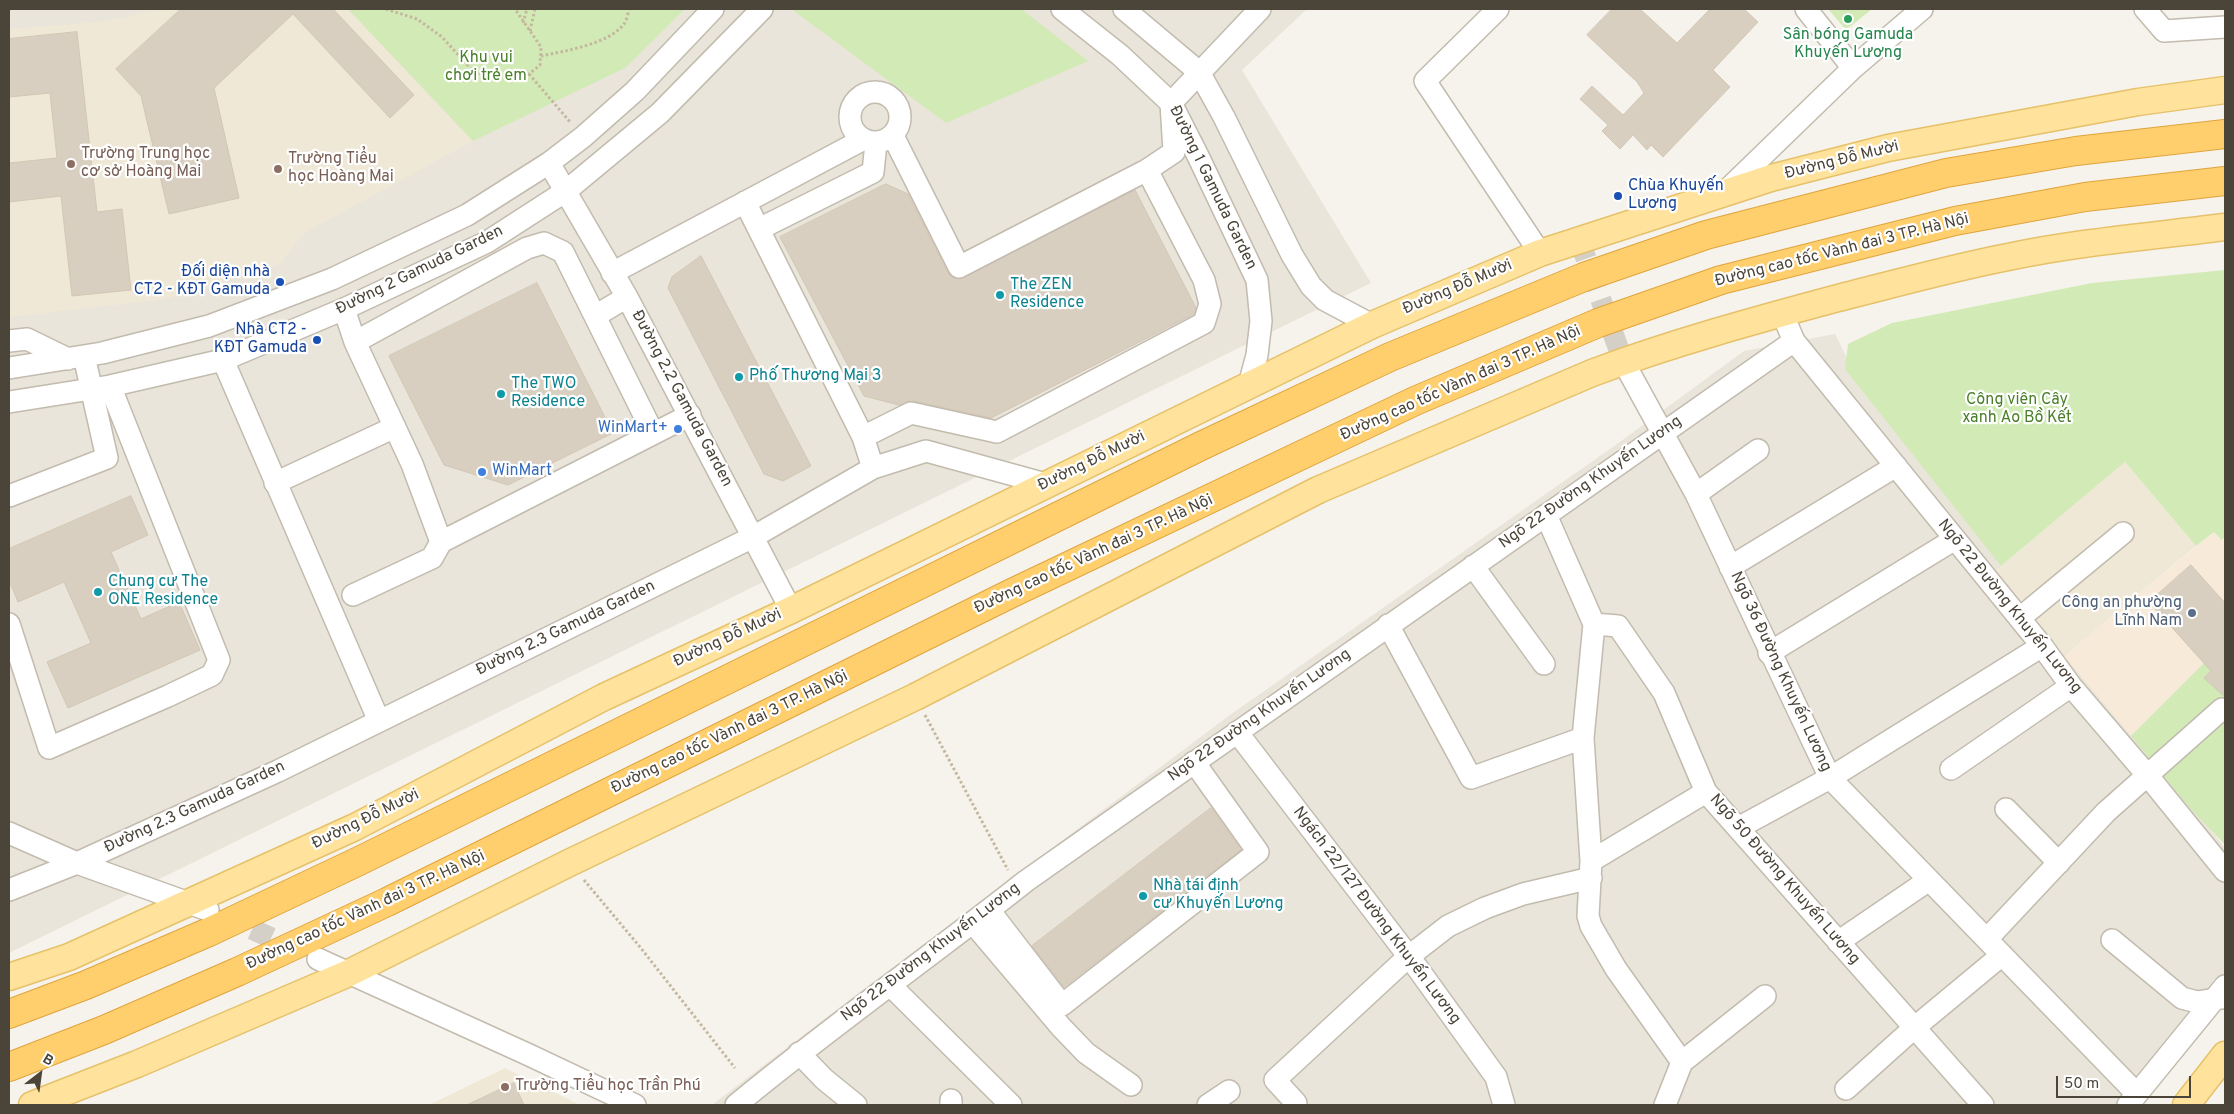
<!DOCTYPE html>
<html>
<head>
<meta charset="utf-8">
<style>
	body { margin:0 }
	#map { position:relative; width:2234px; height:1114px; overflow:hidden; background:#f6f3ec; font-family:Overpass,sans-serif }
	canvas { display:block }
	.frame { position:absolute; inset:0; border:10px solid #4b4439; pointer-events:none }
	.north { position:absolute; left:15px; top:1049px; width:50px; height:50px; -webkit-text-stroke:4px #fff; paint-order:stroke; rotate:30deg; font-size:14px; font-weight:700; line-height:20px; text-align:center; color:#4b4439 }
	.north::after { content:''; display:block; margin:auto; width:18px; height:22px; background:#4b4439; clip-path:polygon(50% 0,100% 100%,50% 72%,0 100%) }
	.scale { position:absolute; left:2056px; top:1076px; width:135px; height:22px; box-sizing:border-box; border:2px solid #4b4439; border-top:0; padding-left:6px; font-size:15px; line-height:18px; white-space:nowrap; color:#4b4439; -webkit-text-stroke:4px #fff; paint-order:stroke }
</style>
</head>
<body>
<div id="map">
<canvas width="2234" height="1114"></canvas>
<div class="frame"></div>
<div class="north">B</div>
<div class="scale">50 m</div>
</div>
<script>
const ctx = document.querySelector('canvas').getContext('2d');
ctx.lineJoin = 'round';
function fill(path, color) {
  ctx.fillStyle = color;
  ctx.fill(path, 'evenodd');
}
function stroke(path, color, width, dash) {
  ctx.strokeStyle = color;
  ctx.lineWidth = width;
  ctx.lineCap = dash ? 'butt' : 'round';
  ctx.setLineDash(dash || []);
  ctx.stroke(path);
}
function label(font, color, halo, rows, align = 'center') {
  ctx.font = font + ' Overpass,sans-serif';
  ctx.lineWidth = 4.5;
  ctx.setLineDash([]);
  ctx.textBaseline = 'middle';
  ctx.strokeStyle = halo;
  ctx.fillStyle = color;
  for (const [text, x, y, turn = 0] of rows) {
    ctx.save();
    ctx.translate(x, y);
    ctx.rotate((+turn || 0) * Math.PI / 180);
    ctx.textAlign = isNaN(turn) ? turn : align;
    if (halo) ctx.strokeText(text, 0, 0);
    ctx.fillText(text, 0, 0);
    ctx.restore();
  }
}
fill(new Path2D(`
	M9 9H1307L1242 70 1371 283 9 953Z
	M1835 334 1859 382 2225 848V1002L2143 1105H712L853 997 1230 715 1617 444 1744 351Z`), '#eae5da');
fill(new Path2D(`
	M2214 532 2225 542V642L2131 736 2064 656Z`), '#f7ead8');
fill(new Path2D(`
	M161 9H348L473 141 304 233 280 264 166 299 9 317V29L99 22Z
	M2125 462 2196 546 2064 656 1994 572Z
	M505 1068 580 1105H429Z`), '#efe8d6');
fill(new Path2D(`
	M348 9H685L625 68 473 141Z
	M796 9H1021L1088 61 946 123 794 11Z
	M1828 9H1872L1846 30Z
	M2225 270V537L2222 540 2214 532 2196 546 2125 462 2001 566 1845 369 1848 344 1892 323 2092 283Z
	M2225 642V845L2190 808 2131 736Z`), '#d2eab5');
const building = new Path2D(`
	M181 9H333L414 95 390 118 293 14 214 88 239 198 169 214 141 96 116 69Z
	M1612 9H1640L1677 43 1710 9H1744L1758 22 1713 70 1730 87 1663 157 1651 145 1647 150 1633 135 1620 149 1602 131 1608 125 1580 99 1592 86 1623 115 1644 93 1637 82 1587 35Z
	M77 32 97 212 122 209 131 290 72 296 61 196 9 202V163L57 158 50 93 9 97V39Z
	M886 184 908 194 948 273 953 278 959 279 1135 190 1196 308 1194 314 991 418 914 401 899 405 864 396 780 237Z
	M701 256 811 466 783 481 764 474 668 288 672 277Z
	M537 283 613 433 508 485 444 465 389 356Z
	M131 496 148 535 111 552 141 619 179 602 200 650 68 708 47 662 91 643 64 582 18 602 9 580V549Z
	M2191 565 2225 603V697L2204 678 2211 671 2149 602Z
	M1211 808 1241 850 1064 987 1032 946Z
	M514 1083 524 1105H467Z`);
fill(building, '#d8cfc1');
stroke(building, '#d3c7b4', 1);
stroke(new Path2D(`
	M1579 239 1623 361
	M223 916 300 951`), '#d4d0c8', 21, [21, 11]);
const minor = new Path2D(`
	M1062 9 1120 55 1171 103 1198 156 1257 280 1261 321 1257 355 1249 385
	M1124 9 1199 72 1224 117 1292 255 1311 286 1325 300 1372 325
	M1498 9 1425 81 1540 253
	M1806 9 1853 68
	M2145 9 2164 31 2225 27
	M850 117a25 25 0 1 1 50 0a25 25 0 1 1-50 0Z
	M893 136 959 267 1147 170 1174 152 1171 103 1260 9
	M549 163 627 297 791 610
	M1725 192 1853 68 1922 9
	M745 202 863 437 911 413 997 432 1204 323 1210 304 1204 280 1147 170
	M759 229 873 172 876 143
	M612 273 862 140
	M344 309 355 342 412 464 441 542 432 558 353 595
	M1782 313 1794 341 2042 646 2071 686 2148 776 2225 871
	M595 316 627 297
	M9 341 27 339 68 359
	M355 342 527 248 544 243 563 252 653 433
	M223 360 379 721
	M1623 361 1696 494 1830 778 2137 1094
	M9 368 102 353 209 326 332 279 467 215 549 163 583 137 635 91 713 9
	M9 402 110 386 223 360 344 309 487 242 566 191 660 113 762 9
	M873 468 926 451 1046 484
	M275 483 395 427
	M1696 494 1758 450
	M9 496 107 458 84 356
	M1546 515 1594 624 1583 738 1591 861 1588 916 1591 926 1616 969 1682 1062 1665 1105
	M441 542 690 415
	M1473 566 1544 664
	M1730 567 1896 466
	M2020 618 2123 533
	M9 624 49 748 168 696 212 675 219 660 110 386
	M1594 624 1618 626 1664 693 1706 792 1983 1105
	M1388 625 1471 778 1583 738
	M1769 653 1955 539
	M1237 732 1416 966 1496 1077 1504 1105
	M1951 769 2071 686
	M2006 809 2059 863
	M1738 828 1830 778 2042 646
	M9 833 77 863 208 910
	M1591 861 1706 792
	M9 890 77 863 278 771 753 537 873 468 863 437
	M989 910 1062 1005 1258 852 1194 762
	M973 923 1061 1027 1086 1053 1131 1085
	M1987 939 2106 812 2222 709
	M2112 940 2182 998 2197 1002 2222 998
	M1838 942 1929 880
	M318 959 527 1054 635 1105
	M890 985 1011 1105
	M799 1053 824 1079 856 1105
	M1682 1062 1765 996
	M1846 1089 1914 1028 2002 955
	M951 1100V1105
	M736 1105C830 1027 930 957 1026 881L1794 341
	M1208 1105 1229 1091
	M1294 1105 1296 1103 1275 1080 1408 957 1448 926 1485 908 1523 894 1591 878
	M2128 1105 2225 986`);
const major = new Path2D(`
	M9 977 69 957 355 827 604 697 791 610 1372 325 1540 253 1771 178 1888 148 2138 102 2225 90
	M32 1105 137 1064 349 973 569 863 915 697 1318 490 1592 373C1672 343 1756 320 1838 298 1894 284 1951 268 2008 257 2079 242 2153 236 2225 227
	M2186 1105 2225 1055`);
const highway = new Path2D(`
	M9 1014 86 985 209 932 357 862 1203 445 1390 357 1584 277 1706 235 1946 173 2076 151 2225 134
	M9 1067 104 1030 237 972 387 902 1012 593 1415 401 1598 323 1721 280 1955 221 2085 197 2225 181`);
stroke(minor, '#c2bbae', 24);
stroke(major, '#e6c16a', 29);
stroke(highway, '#e0a43c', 30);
stroke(new Path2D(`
	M386 9 417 19 442 37 473 71 490 77 529 74 540 65 541 47 515 9
	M523 23 527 9
	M530 31 535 9
	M541 56C565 51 609 44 624 24 627 20 628 13 629 9
	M529 74 571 123
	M925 715 1008 870
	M584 880 640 947 735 1068`), '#c4b79f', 3, [2.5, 2.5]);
stroke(minor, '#fff', 21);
stroke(major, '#ffe39c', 26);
stroke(highway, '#ffcf6e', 28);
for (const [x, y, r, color] of [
	[1848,19,5,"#2e9e5b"],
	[71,164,5,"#8d6e63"],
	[278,169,5,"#8d6e63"],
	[1618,196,5,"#1a4fb4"],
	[280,282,5,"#1a4fb4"],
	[1000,295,5,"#0f9aa8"],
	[317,340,5,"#1a4fb4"],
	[739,377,5,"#0f9aa8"],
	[501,394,5,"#0f9aa8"],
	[678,429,5,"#3f7fe0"],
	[482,472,5,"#3f7fe0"],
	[98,592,5,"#0f9aa8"],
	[2192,613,5,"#5c6f8a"],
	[1143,896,5,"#0f9aa8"],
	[505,1087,5,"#8d6e63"]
]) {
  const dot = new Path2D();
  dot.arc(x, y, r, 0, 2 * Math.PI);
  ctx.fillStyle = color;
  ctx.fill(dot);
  stroke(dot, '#fff', 2);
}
label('16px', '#27864d', '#fff', [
	["Sân bóng Gamuda",1848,36],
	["Khuyến Lương",1848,54]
]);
label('16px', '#4a7f2a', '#fff', [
	["Khu vui",486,59],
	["chơi trẻ em",486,77],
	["Công viên Cây",2017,401],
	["xanh Ao Bồ Kết",2017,419]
]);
label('16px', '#785e54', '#fff', [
	["Trường Trung học",81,155],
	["cơ sở Hoàng Mai",81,173],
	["Trường Tiểu",288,160],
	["học Hoàng Mai",288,178],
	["Trường Tiểu học Trần Phú",515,1087]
], 'left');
label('16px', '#4b4439', '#fff', [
	["Đường Đỗ Mười",1842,161,-14],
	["Đường 1 Gamuda Garden",1212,188,64],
	["Đường cao tốc Vành đai 3 TP. Hà Nội",1842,251,-14],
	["Đường 2 Gamuda Garden",420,271,-26],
	["Đường Đỗ Mười",1458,288,-23],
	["Đường cao tốc Vành đai 3 TP. Hà Nội",1461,384,-24],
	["Đường 2.2 Gamuda Garden",681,399,62],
	["Đường Đỗ Mười",1092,462,-26],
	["Ngõ 22 Đường Khuyến Lương",1591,483,-35],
	["Đường cao tốc Vành đai 3 TP. Hà Nội",1094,555,-25],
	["Ngõ 22 Đường Khuyến Lương",2009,607,51],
	["Đường 2.3 Gamuda Garden",566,629,-26],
	["Đường Đỗ Mười",728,639,-25],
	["Ngõ 36 Đường Khuyến Lương",1780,672,65],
	["Ngõ 22 Đường Khuyến Lương",1260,716,-35],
	["Đường cao tốc Vành đai 3 TP. Hà Nội",730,733,-26],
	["Đường 2.3 Gamuda Garden",195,808,-25],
	["Đường Đỗ Mười",366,820,-26],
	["Ngõ 50 Đường Khuyến Lương",1784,880,49],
	["Đường cao tốc Vành đai 3 TP. Hà Nội",366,911,-25],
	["Ngách 22/127 Đường Khuyến Lương",1376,916,53],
	["Ngõ 22 Đường Khuyến Lương",931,953,-37]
]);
label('16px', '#164399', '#fff', [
	["Chùa Khuyến",1628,187,"left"],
	["Lương",1628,205,"left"],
	["Đối diện nhà",270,273],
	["CT2 - KĐT Gamuda",270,291],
	["Nhà CT2 -",307,331],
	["KĐT Gamuda",307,349]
], 'right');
label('16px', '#0d838f', '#fff', [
	["The ZEN",1010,286],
	["Residence",1010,304],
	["Phố Thương Mại 3",749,377],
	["The TWO",511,385],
	["Residence",511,403],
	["Chung cư The",108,583],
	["ONE Residence",108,601],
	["Nhà tái định",1153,887],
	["cư Khuyến Lương",1153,905]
], 'left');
label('16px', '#366cbe', '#fff', [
	["WinMart+",668,429],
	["WinMart",492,472,"left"]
], 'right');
label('16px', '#4e5e75', '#fff', [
	["Công an phường",2182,604],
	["Lĩnh Nam",2182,622]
], 'right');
</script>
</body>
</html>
